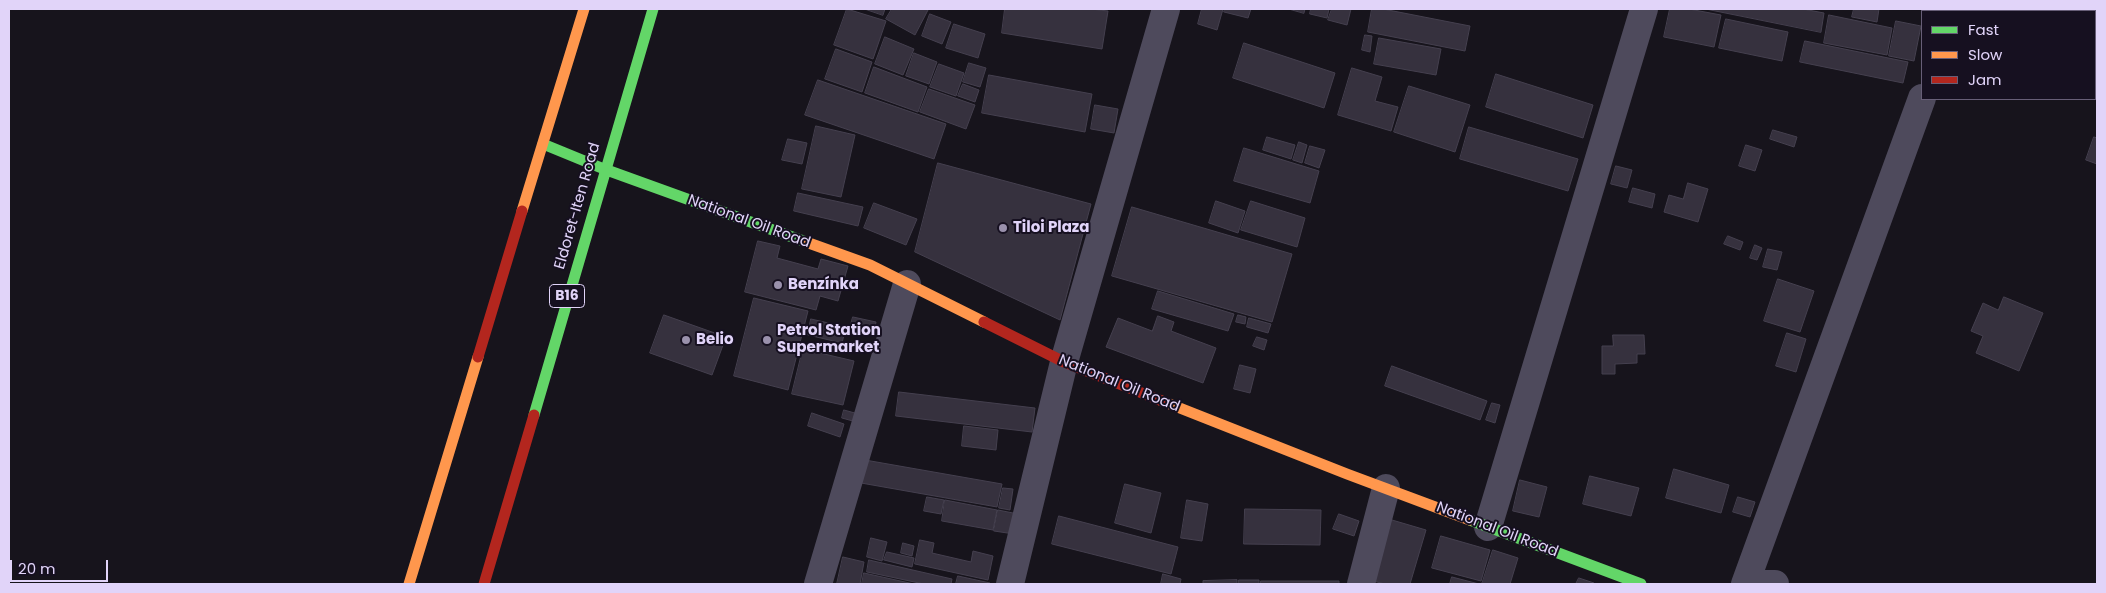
<!DOCTYPE html>
<html>
<head>
<meta charset="utf-8">
<style>
	body { margin:0 }
	#map { position:relative; width:2106px; height:593px; overflow:hidden; background:#17141c; font-family:Poppins,sans-serif }
	canvas { display:block }
	.frame { position:absolute; inset:0; border:10px solid #e1d4f9; pointer-events:none }
	.legend { position:absolute; left:1921px; top:10px; width:175px; height:90px; box-sizing:border-box; background:#161020; border:1px solid #675e77; margin:0; padding:6px 9px; list-style:none; font-size:15px; color:#e1d4f9 }
	.legend li { display:flex; align-items:center; gap:10px; height:25px }
	.legend b { width:25px; border:1px solid #675e77 }
	.scale { position:absolute; left:10px; top:560px; width:98px; height:22px; box-sizing:border-box; border:2px solid #e1d4f9; border-top:0; padding-left:6px; font-size:15px; line-height:18px; white-space:nowrap; color:#e1d4f9; -webkit-text-stroke:4px #161020; paint-order:stroke }
</style>
</head>
<body>
<div id="map">
<canvas width="2106" height="593"></canvas>
<div class="frame"></div>
<ul class="legend">
<li><b style="height:6px;background:#63d668"></b>Fast</li>
<li><b style="height:6px;background:#ff974d"></b>Slow</li>
<li><b style="height:6px;background:#b3261e"></b>Jam</li>
</ul>
<div class="scale">20 m</div>
</div>
<script>
const ctx = document.querySelector('canvas').getContext('2d');
ctx.lineJoin = 'round';
function fill(path, color) {
  ctx.fillStyle = color;
  ctx.fill(path, 'evenodd');
}
function stroke(path, color, width, dash) {
  ctx.strokeStyle = color;
  ctx.lineWidth = width;
  ctx.lineCap = dash ? 'butt' : 'round';
  ctx.setLineDash(dash || []);
  ctx.stroke(path);
}
function label(font, color, halo, rows, align = 'center') {
  ctx.font = font + ' Poppins,sans-serif';
  ctx.lineWidth = 4;
  ctx.setLineDash([]);
  ctx.textBaseline = 'middle';
  ctx.strokeStyle = halo;
  ctx.fillStyle = color;
  for (const [text, x, y, turn = 0] of rows) {
    ctx.save();
    ctx.translate(x, y);
    ctx.rotate((+turn || 0) * Math.PI / 180);
    ctx.textAlign = isNaN(turn) ? turn : align;
    if (halo) ctx.strokeText(text, 0, 0);
    ctx.fillText(text, 0, 0);
    ctx.restore();
  }
}
const building = new Path2D(`
	M847 9 886 21 873 59 834 45Z
	M865 9H885L883 15Z
	M892 9H926L928 10 915 35 886 19Z
	M1005 9H1091L1108 11 1102 49 1002 33Z
	M1202 9H1223L1217 30 1198 24Z
	M1225 9H1251L1248 18 1224 12Z
	M1289 9H1305L1304 13Z
	M1311 9H1329L1327 18 1310 14Z
	M1332 9H1351L1347 25 1328 20Z
	M1372 9H1383L1470 26 1465 51 1368 32Z
	M1670 9H1689L1721 15 1714 47 1664 37Z
	M1706 9H1803L1824 13 1821 32Z
	M1854 9H1879L1877 22 1852 17Z
	M930 14 951 22 942 44 922 36Z
	M1829 15 1892 28 1887 55 1824 43Z
	M1726 19 1788 32 1782 61 1719 48Z
	M1896 21 1921 26 1914 61 1889 56Z
	M954 24 985 34 978 58 946 48Z
	M1365 35 1372 36 1370 52 1362 50Z
	M885 37 914 49 903 75 875 64Z
	M1379 38 1441 49 1436 75 1374 64Z
	M1805 41 1908 62 1903 83 1800 62Z
	M1244 43 1335 73 1324 108 1233 78Z
	M836 49 872 62 862 92 825 79Z
	M914 53 937 62 929 84 906 76Z
	M969 63 986 68 980 87 963 82Z
	M939 64 964 73 956 96 930 87Z
	M874 67 927 87 918 112 865 93Z
	M1352 68 1382 77 1375 101 1398 107 1391 131 1338 115Z
	M1496 74 1593 105 1583 138 1486 107Z
	M989 75 1092 94 1085 132 982 113Z
	M818 80 946 124 934 159 805 115Z
	M963 84 979 90 975 102 958 96Z
	M1409 86 1470 105 1455 152 1394 132Z
	M929 89 975 105 966 129 920 112Z
	M1095 105 1118 109 1114 133 1091 129Z
	M816 126 855 135 841 197 802 189Z
	M1469 127 1578 159 1568 191 1460 159Z
	M1773 130 1797 137 1794 147 1770 139Z
	M1267 137 1295 145 1291 159 1263 150Z
	M2094 137 2097 138V164L2086 160Z
	M788 139 807 143 802 164 782 160Z
	M1299 142 1307 145 1302 163 1293 160Z
	M1746 145 1762 150 1755 171 1739 166Z
	M1310 146 1325 150 1319 168 1305 163Z
	M1244 148 1319 171 1310 203 1234 181Z
	M938 163 1091 204 1060 320 915 252Z
	M1616 166 1632 170 1627 188 1611 184Z
	M1688 183 1708 189 1698 222 1664 212 1669 195 1683 199Z
	M1633 188 1655 194 1652 208 1629 202Z
	M798 193 863 207 858 226 794 211Z
	M1216 201 1245 211 1238 233 1209 223Z
	M1251 201 1305 218 1297 247 1241 230Z
	M874 203 917 219 906 245 864 228Z
	M1132 207 1292 254 1272 322 1112 276Z
	M1728 236 1743 242 1740 250 1724 244Z
	M758 241 780 246 777 258 818 269 821 259 848 266 838 301 820 296 816 310 745 292Z
	M1755 245 1762 248 1757 260 1750 258Z
	M1768 249 1782 252 1777 270 1763 267Z
	M1778 279 1814 291 1800 332 1764 321Z
	M1158 291 1234 314 1228 331 1152 309Z
	M2004 297 2043 313 2019 371 1976 353 1983 336 1971 331 1983 303 1998 310Z
	M754 298 808 311 788 390 734 376Z
	M664 315 726 337 712 375 650 353Z
	M1238 315 1246 317 1245 324 1236 322Z
	M1158 316 1174 322 1171 331 1216 348 1203 383 1106 347 1118 318 1152 331Z
	M853 317 876 322 874 333 850 328Z
	M1249 318 1271 324 1268 333 1247 327Z
	M811 319 846 327 842 343 808 335Z
	M1787 333 1806 339 1796 372 1776 366Z
	M1613 335H1644L1645 354H1637V363L1615 364V374H1602V346H1613Z
	M1257 337 1267 340 1264 350 1253 346Z
	M803 349 854 361 843 405 792 394Z
	M1240 365 1256 369 1250 393 1234 389Z
	M1392 366 1487 401 1480 420 1385 386Z
	M899 392 1035 408 1032 432 896 416Z
	M1492 403 1500 405 1495 423 1486 420Z
	M844 410 862 415 860 423 842 418Z
	M812 413 844 424 840 437 808 426Z
	M964 426 998 430 996 450 962 446Z
	M865 460 1002 484 997 507 861 483Z
	M1674 469 1729 485 1721 513 1666 498Z
	M1590 476 1639 488 1631 516 1583 504Z
	M1520 480 1547 487 1539 517 1513 511Z
	M1125 484 1161 493 1151 533 1115 523Z
	M1003 488 1013 489 1010 510 999 508Z
	M927 497 944 500 941 514 924 511Z
	M1738 497 1755 502 1750 517 1733 512Z
	M945 500 997 510 993 530 942 521Z
	M1187 500 1208 504 1202 541 1181 538Z
	M1245 509 1321 510 1320 545 1244 544Z
	M998 510 1018 514 1014 534 994 531Z
	M1339 514 1359 521 1354 536 1333 529Z
	M1059 516 1178 547 1171 574 1052 544Z
	M1392 520 1426 530 1410 584H1385L1373 581Z
	M1441 536 1490 550 1481 581 1432 568Z
	M871 538 887 542 882 561 867 557Z
	M920 540 934 543 932 553 971 562 973 551 993 556 988 580 915 564Z
	M903 543 914 546 912 556 901 553Z
	M1493 550 1518 558 1510 584H1482Z
	M887 552 914 558 912 567 884 560Z
	M843 557 864 562 860 584H837Z
	M869 560 952 579 951 584H924L867 572Z
	M864 573 914 584H862Z
	M1163 574 1181 579 1180 584H1161Z
	M958 576 990 583 989 584H956Z
	M1452 577 1479 584H1450Z
	M1579 578 1594 583 1593 584H1576Z
	M1237 580V584H1203V581Z
	M1239 580H1259V584H1239Z
	M1261 581H1339V584H1261Z`);
fill(building, '#36313e');
stroke(building, '#45404f', 1);
stroke(new Path2D(`
	M1955 11 1956 9
	M1488 527 1644 9
	M818 584 907 284
	M1010 584 1064 362 1166 9
	M1361 584 1386 488
	M1745 584 1922 98
	M1755 584H1775`), '#4e4a5c', 28);
stroke(new Path2D(`
	M543 144 604 169 806 242
	M534 415 653 9
	M1470 520 1641 584`), '#63d668', 11);
stroke(new Path2D(`
	M522 211 584 9
	M806 242 870 265 984 322
	M1162 401 1347 474 1470 520
	M409 584 478 357`), '#ff974d', 11);
stroke(new Path2D(`
	M984 322 1064 362 1162 401
	M478 357 522 211
	M484 584 534 415`), '#b3261e', 11);
for (const [x, y, r, color] of [
	[1003,228,5,"#9a91ac"],
	[778,285,5,"#9a91ac"],
	[686,340,5,"#9a91ac"],
	[767,340,5,"#9a91ac"]
]) {
  const dot = new Path2D();
  dot.arc(x, y, r, 0, 2 * Math.PI);
  ctx.fillStyle = color;
  ctx.fill(dot);
  stroke(dot, '#161020', 2);
}
for (const [x, y, w] of [
	[567,296,35]
]) {
  const box = new Path2D();
  box.roundRect(x - w / 2, y - 11.5, w, 23, 4);
  ctx.fillStyle = '#161020';
  ctx.fill(box);
  stroke(box, '#e1d4f9', 1);
}
label('bold 14px', '#e1d4f9', null, [
	["B16",567,296]
]);
label('15px', '#e1d4f9', '#161020', [
	["Eldoret-Iten Road",578,206,-74],
	["National Oil Road",749,222,20],
	["National Oil Road",1119,384,22],
	["National Oil Road",1497,530,21]
]);
label('bold 15px', '#e1d4f9', '#161020', [
	["Tiloi Plaza",1013,228],
	["Benzínka",788,285],
	["Petrol Station",777,331],
	["Supermarket",777,348],
	["Belio",696,340]
], 'left');
</script>
</body>
</html>
